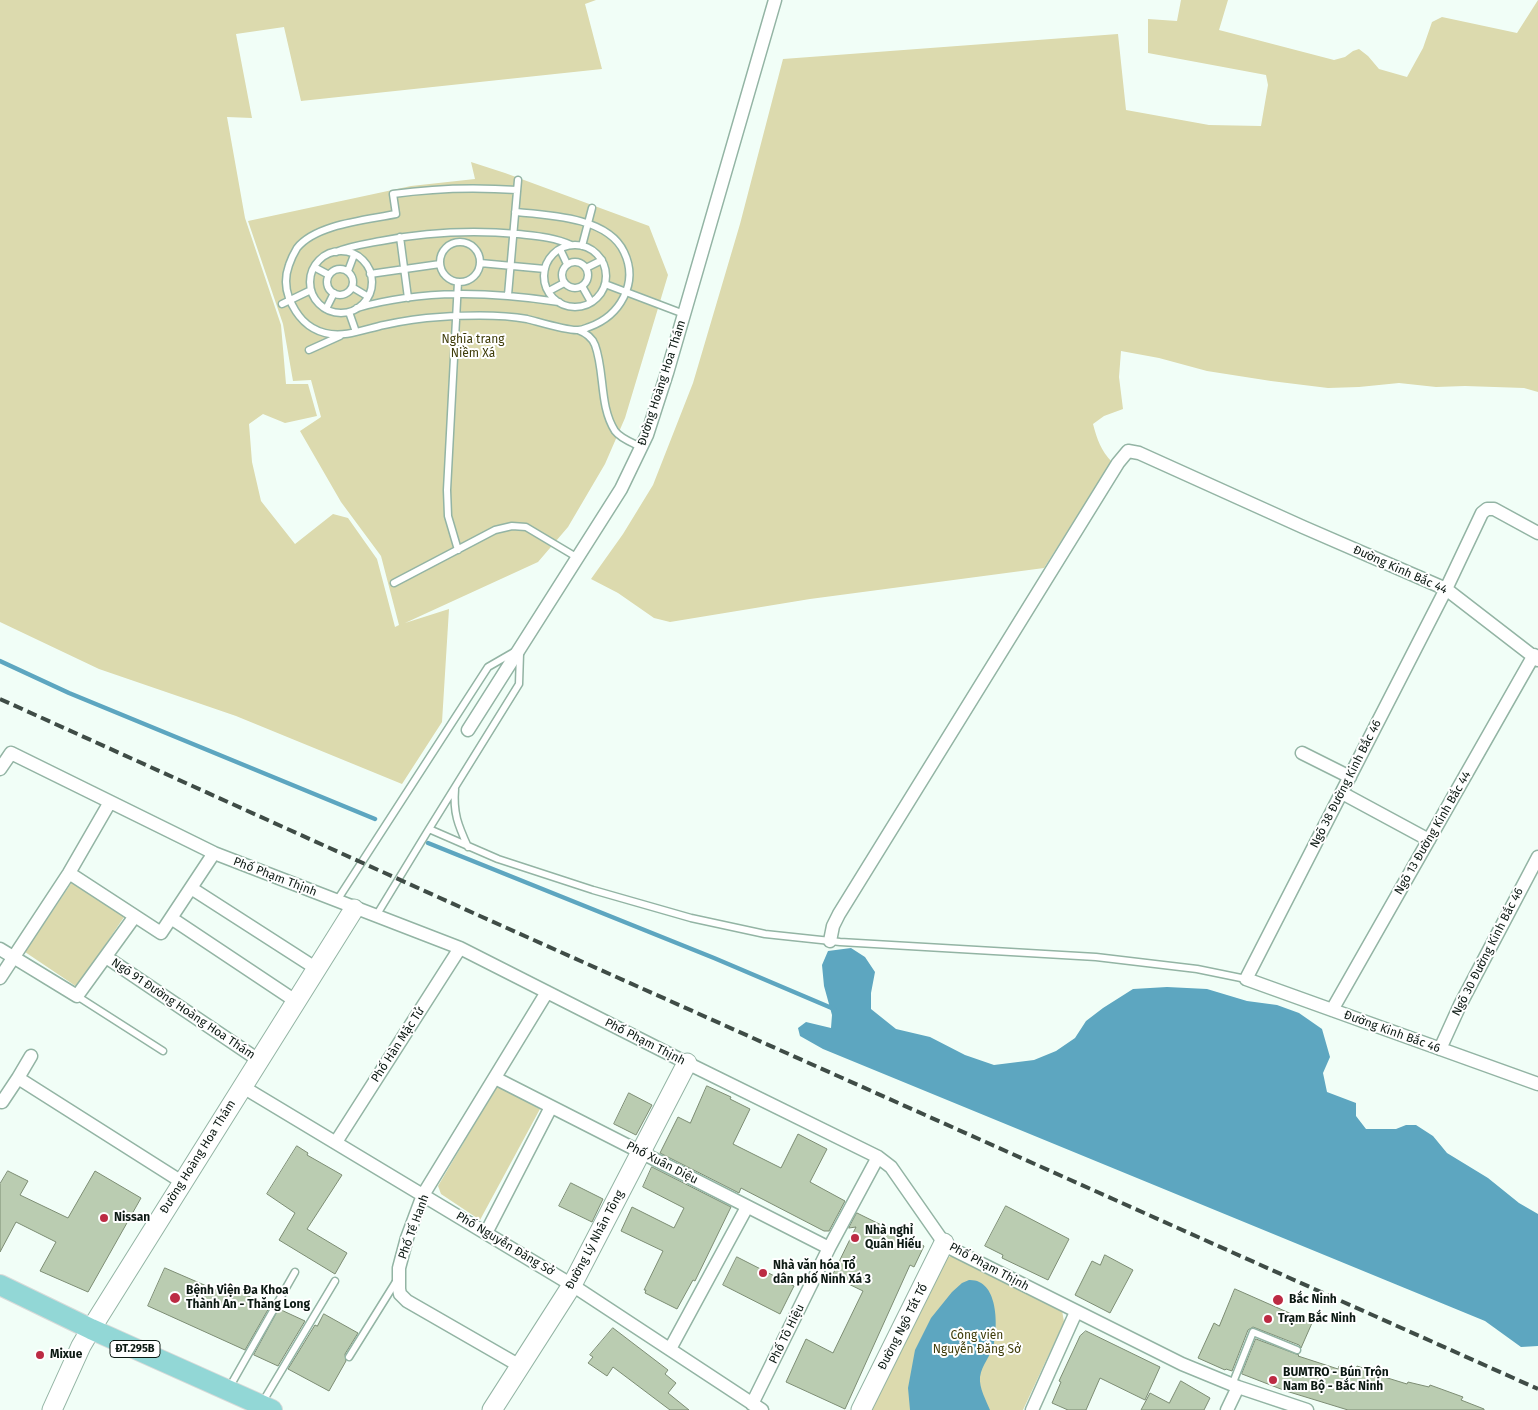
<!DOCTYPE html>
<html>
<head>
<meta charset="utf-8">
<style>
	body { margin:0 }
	canvas { display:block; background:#f1fef7 }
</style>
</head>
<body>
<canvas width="1538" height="1410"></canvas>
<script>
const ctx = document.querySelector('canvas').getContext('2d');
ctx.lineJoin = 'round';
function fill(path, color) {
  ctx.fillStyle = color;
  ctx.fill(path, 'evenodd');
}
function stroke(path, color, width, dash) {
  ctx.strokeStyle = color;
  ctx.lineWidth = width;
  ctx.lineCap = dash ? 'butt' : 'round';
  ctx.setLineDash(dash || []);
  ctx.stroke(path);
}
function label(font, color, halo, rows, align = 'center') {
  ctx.font = font + ' "Fira Sans",sans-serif';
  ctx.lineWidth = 4;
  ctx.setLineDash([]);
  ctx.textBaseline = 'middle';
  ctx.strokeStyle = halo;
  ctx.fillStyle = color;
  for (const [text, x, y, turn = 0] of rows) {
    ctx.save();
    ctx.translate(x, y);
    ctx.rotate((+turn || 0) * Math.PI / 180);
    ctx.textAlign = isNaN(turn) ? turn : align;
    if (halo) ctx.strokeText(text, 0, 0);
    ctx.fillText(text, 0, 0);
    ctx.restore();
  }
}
fill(new Path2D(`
	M0 0H596L585 4 602 69 301 101 284 27 236 34 252 118 227 117 245 218 281 325 286 384H308L317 416 285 423 263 414 249 424 252 462 261 501 295 544 333 514 348 518 377 559 395 627 399 625 381 556 341 502 300 431 321 417 311 380 293 381 283 324 248 221 411 186 475 179 471 162 505 173 649 226 668 275 625 418 605 464 568 527 538 562 405 623 449 609 442 722 402 784 236 716 99 669 0 622Z
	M1181 0H1228L1219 30 1334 60 1345 57 1353 51 1359 49 1368 56 1379 69 1407 77 1423 48 1432 22 1442 17 1517 33 1538 0V392L1524 388 1465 386 1436 387 1399 383 1359 387 1328 388 1271 381 1207 371 1159 358 1121 351 1119 377 1123 409 1104 416 1093 424C1097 439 1101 451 1112 462L1044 568 810 599 670 622 654 618 618 593 591 579 623 534 653 485 693 383 740 224 783 59 1118 34 1126 110 1209 125 1261 126 1268 85 1266 75 1148 53V19L1177 21Z
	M72 882 124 917 77 987 25 952Z
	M497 1086 540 1109 480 1220 441 1194 438 1186Z
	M954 1256 1062 1310 1064 1322 1023 1410H870L942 1258Z`), '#dcdaae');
fill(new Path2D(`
	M851 948 865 957 875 972 871 993V1009L896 1029 930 1037 965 1055 994 1065 1034 1060 1056 1051 1075 1038 1086 1021 1103 1008 1133 989 1167 987 1207 989 1247 1001 1277 1005 1299 1013 1322 1029 1330 1057 1323 1073 1327 1092 1356 1103V1116L1366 1129H1396L1406 1125H1416L1433 1136 1447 1153 1488 1178 1519 1203 1538 1214V1346L1521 1347 1485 1321 823 1049 800 1036 798 1028 806 1022 831 1028 832 1015 824 986 822 965 828 951Z
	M969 1280C998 1279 998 1324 994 1344 991 1356 982 1364 980 1377 979 1388 986 1400 990 1410H910L908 1388 915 1350 931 1318 952 1292 962 1283Z`), '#5da6c0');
stroke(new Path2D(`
	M0 661 69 693 375 819
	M428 843 714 958 834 1009`), '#5da6c0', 4.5);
const building = new Path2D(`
	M707 1086 731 1097 730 1099 750 1109 733 1144 781 1168 798 1134 827 1149 810 1182 845 1201 829 1231H824L741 1188 739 1193 660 1153 678 1117 690 1123Z
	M629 1093 652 1105 636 1135 614 1124Z
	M297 1146 308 1153 307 1155 342 1175 307 1229 347 1253 335 1274 279 1240 295 1213 267 1194Z
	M652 1167 731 1207 695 1281 693 1280 677 1309 645 1293 646 1290H644L663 1251 621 1231 632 1207 674 1228 684 1208 643 1187Z
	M8 1171 28 1181 20 1195 68 1218 95 1171 141 1198 88 1292 40 1271 56 1242 16 1222 0 1252V1184Z
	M571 1183 603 1199 592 1222 559 1206Z
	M1006 1206 1069 1239 1048 1280 1002 1258 1003 1255 985 1246Z
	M857 1213 924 1246 914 1267 910 1265 845 1409 786 1382 806 1339 833 1353 863 1291 832 1276 856 1227 849 1228Z
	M1105 1255 1133 1270 1110 1313 1075 1295 1092 1261 1100 1265Z
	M737 1257 794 1286 780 1314 723 1285Z
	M165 1268 232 1297 235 1290 270 1306 245 1350 148 1306Z
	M1235 1289 1312 1323 1301 1348 1299 1345 1253 1327 1248 1330 1232 1371 1226 1369 1225 1370 1198 1358 1214 1323 1219 1326Z
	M279 1309 305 1321 278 1366 254 1355Z
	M324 1314 358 1333 345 1354 346 1361 329 1391 288 1369 315 1325 317 1326Z
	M613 1328 668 1370 665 1374 676 1383 668 1393 689 1410H670L613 1367 607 1376 588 1363 593 1357 590 1355Z
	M1086 1331 1160 1367 1145 1400 1100 1378 1086 1410H1068L1052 1403 1061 1382 1059 1381 1080 1336Z
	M1256 1339 1299 1355 1298 1356 1338 1369 1339 1366 1355 1372 1357 1366 1381 1374V1376L1407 1384 1408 1382 1429 1387 1430 1385 1463 1397 1461 1400 1484 1409V1410H1348L1286 1391 1242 1374Z
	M1181 1381 1210 1398 1204 1410H1141L1150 1393 1169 1403Z`);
fill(building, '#baccb1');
stroke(building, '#7d8d74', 1);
const lane = new Path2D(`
	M515 212C549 215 608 217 624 252 639 283 620 316 589 327 586 328 582 330 578 330 568 331 539 322 527 319 499 314 469 315 440 317 422 318 402 321 384 325 365 329 345 338 325 333 306 328 296 315 289 298 285 287 285 276 289 265 291 259 294 253 297 248 316 224 367 220 396 214L393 194C435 188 475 187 517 190
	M400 237 408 298
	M440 262a20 20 0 1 1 40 0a20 20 0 1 1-40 0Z
	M544 276a31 31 0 1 1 62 0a31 31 0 1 1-62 0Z
	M582 246 592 208
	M560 249 567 264
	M310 282a31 31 0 1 1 62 0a31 31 0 1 1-62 0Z
	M336 252C350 246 365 244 381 241 427 232 471 230 518 234 536 236 554 237 571 245
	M562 275a13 13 0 1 1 26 0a13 13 0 1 1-26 0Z
	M480 263 545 269
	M314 267 329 275
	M586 268 602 260
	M327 282a13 13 0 1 1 26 0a13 13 0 1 1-26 0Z
	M348 271 354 255
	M370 274 440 264
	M458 282 447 490 448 516 458 550
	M605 284 684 314
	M582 286 591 302
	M352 287 367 296
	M549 291 564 283
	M508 295 518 180
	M282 304 311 290
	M357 308C424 289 491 292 559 302
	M326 309 334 293
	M349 312 356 332
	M578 330C586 333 592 337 595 345 605 372 599 406 615 431 621 439 633 443 641 447
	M309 350 340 336
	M394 583 495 530 512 526 526 527 578 558
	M520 653 519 684 429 829 498 859 593 890 691 918 765 934 840 942 1096 957 1197 969 1246 979
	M455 789C453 813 458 825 468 847
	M336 902 488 667 514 652
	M376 916 429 829
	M77 996 163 1051
	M349 1357 397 1280
	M1232 1385 1253 1332 1297 1350
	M229 1388 295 1272
	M262 1403 335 1281`);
const street = new Path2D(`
	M1538 533 1494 509H1487L1482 513 1446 589 1246 979 1538 1084
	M468 730 621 489 647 435 667 373 775 0
	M1302 753 1350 777
	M0 769 11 753 214 853 460 948 687 1063 878 1157 891 1167 944 1243 950 1248 1182 1364 1238 1387 1307 1410
	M1342 793 1429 840
	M69 873 161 933 214 853
	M191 888 317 969
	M171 918 297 1002
	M830 941 833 926 839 914 1118 463 1128 451 1139 453 1303 527 1446 589 1538 660
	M0 949 77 996 135 916
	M106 957 260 1061
	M0 978 69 873 110 802
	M1332 1010 1534 655
	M1440 1049 1460 1005 1538 857
	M18 1078 31 1056
	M495 1078 829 1248
	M243 1087 572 1285 762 1410
	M2 1102 18 1078 182 1182
	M336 1142 460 948
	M486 1233 551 1107
	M670 1349 747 1207
	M520 1366 407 1301 400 1294 399 1289V1268L407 1238 423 1195 547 992
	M752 1404 829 1248 878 1157
	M1032 1410 1076 1312
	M1227 1410 1238 1387`);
const secondary = new Path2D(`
	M52 1410 81 1346 91 1329 354 909
	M492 1410 572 1285 687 1063
	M861 1410 944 1243`);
const primary = new Path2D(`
	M0 1285 91 1329 272 1410`);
stroke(lane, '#93b4a4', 9);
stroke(street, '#93b4a4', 15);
stroke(secondary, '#93b4a4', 21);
stroke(primary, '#d8dad9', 22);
stroke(lane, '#fff', 6);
stroke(street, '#fff', 12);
stroke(secondary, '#fff', 19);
stroke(primary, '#92d7d6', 20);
stroke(new Path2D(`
	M0 699 480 916 1538 1389`), '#3f4c46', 4, [10, 5]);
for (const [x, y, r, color] of [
	[104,1218,5,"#bc2b43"],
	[855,1238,5,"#bc2b43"],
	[763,1273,5,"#bc2b43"],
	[175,1298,6,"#bc2b43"],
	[1278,1300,6,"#bc2b43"],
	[1268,1319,5,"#bc2b43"],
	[40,1355,5,"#bc2b43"],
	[1273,1380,5,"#bc2b43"]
]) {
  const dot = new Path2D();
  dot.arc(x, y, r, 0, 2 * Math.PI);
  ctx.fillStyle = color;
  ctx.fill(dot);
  stroke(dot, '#fff', 2);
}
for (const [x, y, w] of [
	[135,1349,50]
]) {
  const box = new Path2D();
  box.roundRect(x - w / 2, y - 8.5, w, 17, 4);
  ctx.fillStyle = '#fff';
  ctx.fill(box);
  stroke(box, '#0c1913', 1);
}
label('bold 11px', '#0c1913', null, [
	["ĐT.295B",135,1349]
]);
label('12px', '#3f3c09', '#fff', [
	["Nghĩa trang",473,340],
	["Niềm Xá",473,354],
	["Công viên",977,1336],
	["Nguyễn Đăng Sở",977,1350]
]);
label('12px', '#0c1913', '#fff', [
	["Đường Hoàng Hoa Thám",662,383,-72],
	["Đường Kinh Bắc 44",1400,570,24],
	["Ngõ 38 Đường Kinh Bắc 46",1346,784,-63],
	["Ngõ 13 Đường Kinh Bắc 44",1433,833,-60],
	["Phố Phạm Thịnh",275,877,21],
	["Ngõ 30 Đường Kinh Bắc 46",1488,952,-63],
	["Ngõ 91 Đường Hoàng Hoa Thám",183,1009,34],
	["Đường Kinh Bắc 46",1392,1032,20],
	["Phố Phạm Thịnh",645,1042,27],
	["Phố Hàn Mặc Tử",398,1045,-57],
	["Đường Hoàng Hoa Thám",198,1157,-58],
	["Phố Xuân Diệu",662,1163,27],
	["Phố Tế Hanh",414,1227,-70],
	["Đường Lý Nhân Tông",595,1240,-62],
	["Phố Nguyễn Đăng Sở",505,1244,31],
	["Phố Phạm Thịnh",989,1267,28],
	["Đường Ngô Tất Tố",903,1327,-63],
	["Phố Tô Hiệu",787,1334,-64]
]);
label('bold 12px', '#0c1913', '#fff', [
	["Nissan",114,1218],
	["Nhà nghỉ",865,1231],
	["Quân Hiếu",865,1245],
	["Nhà văn hóa Tổ",773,1266],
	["dân phố Ninh Xá 3",773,1280],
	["Bệnh Viện Đa Khoa",186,1291],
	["Thành An - Thăng Long",186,1305],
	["Bắc Ninh",1289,1300],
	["Trạm Bắc Ninh",1278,1319],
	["Mixue",50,1355],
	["BUMTRO - Bún Trộn",1283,1373],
	["Nam Bộ - Bắc Ninh",1283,1387]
], 'left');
</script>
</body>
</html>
